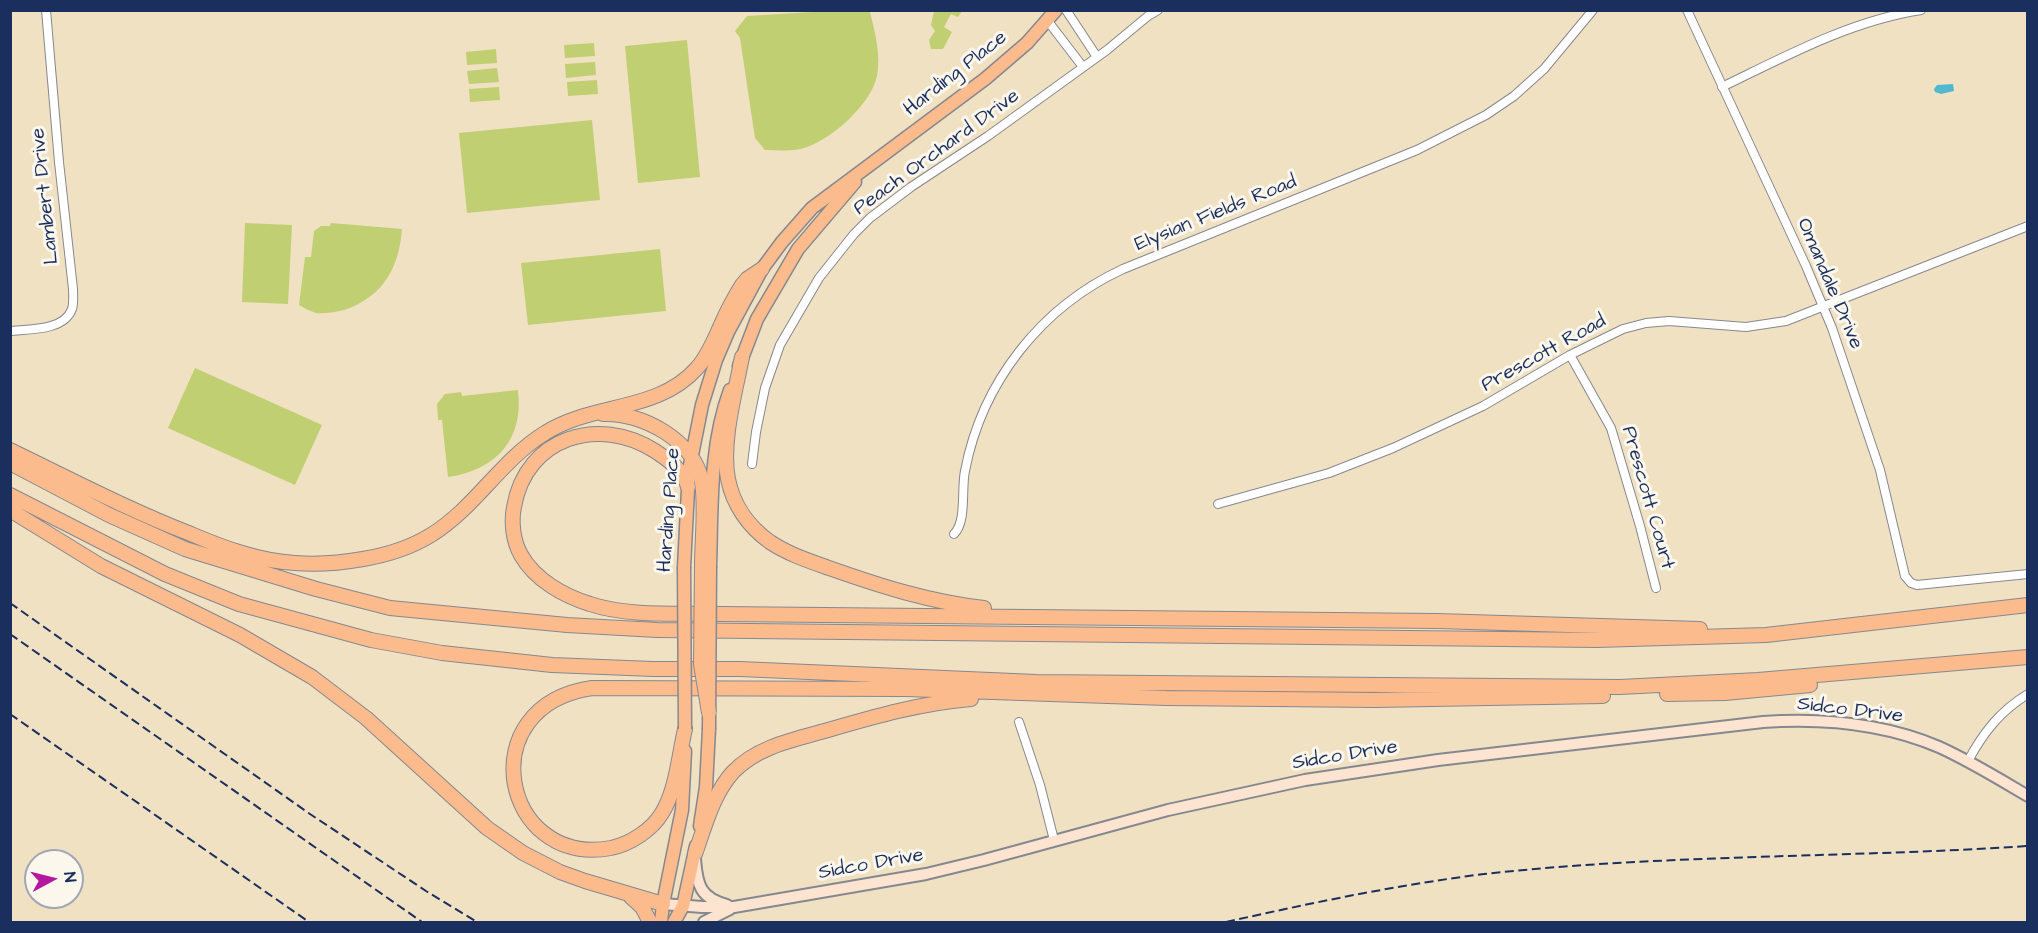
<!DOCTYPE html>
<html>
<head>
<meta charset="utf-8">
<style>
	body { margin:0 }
	#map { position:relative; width:2038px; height:933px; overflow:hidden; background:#f1e1c3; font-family:"Architects Daughter",sans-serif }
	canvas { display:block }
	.frame { position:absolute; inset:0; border:12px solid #1b2f5e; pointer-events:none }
	.north { position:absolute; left:24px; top:849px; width:60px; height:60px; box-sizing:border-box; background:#fbf7ec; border:2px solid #a1a7b3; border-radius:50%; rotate:83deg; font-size:16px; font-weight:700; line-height:24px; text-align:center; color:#1b2f5e }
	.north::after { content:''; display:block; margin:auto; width:21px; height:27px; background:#b5179e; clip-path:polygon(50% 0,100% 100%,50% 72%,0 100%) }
</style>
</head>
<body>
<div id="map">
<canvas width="2038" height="933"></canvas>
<div class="frame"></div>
<div class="north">N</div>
</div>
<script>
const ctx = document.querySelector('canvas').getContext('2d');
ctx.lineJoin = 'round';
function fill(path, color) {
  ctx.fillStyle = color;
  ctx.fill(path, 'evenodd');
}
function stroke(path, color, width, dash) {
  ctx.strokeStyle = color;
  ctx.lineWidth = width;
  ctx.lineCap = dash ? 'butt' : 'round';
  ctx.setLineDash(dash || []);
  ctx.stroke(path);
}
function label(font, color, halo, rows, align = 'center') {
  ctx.font = font + ' "Architects Daughter",sans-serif';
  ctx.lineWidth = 6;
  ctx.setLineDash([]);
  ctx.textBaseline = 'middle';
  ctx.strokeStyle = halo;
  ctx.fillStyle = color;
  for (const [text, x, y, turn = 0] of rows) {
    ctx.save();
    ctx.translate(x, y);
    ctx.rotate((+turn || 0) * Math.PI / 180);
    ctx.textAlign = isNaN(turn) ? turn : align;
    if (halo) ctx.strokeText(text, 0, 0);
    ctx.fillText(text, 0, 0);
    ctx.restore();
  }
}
fill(new Path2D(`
	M846 10 870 12C875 32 881 55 877 76 871 104 833 138 807 147 794 152 779 150 765 150L755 138 740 38 735 31 747 16Z
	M934 11H962L958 17 951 14 944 27 952 32 943 49H931L929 40 935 31 931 25Z
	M687 40 700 177 638 183 625 46Z
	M594 43 595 56 565 58 564 45Z
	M496 49 497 63 467 65 466 52Z
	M595 62 596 75 566 78 565 64Z
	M497 68 499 82 469 84 467 71Z
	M597 80 598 94 568 96 567 82Z
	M499 87 500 100 470 102 469 89Z
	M592 120 600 200 467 213 459 133Z
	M245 223 292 225 288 304 242 302Z
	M331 223 402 229C399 268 383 297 344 310 335 312 325 314 316 313 310 311 304 308 299 305L305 257H311L314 231 321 226H330Z
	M660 249 666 311 528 325 521 263Z
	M195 368 322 425 295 485 168 428Z
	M518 390C524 439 497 470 448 477L442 420H438L437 404 445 394 461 392 462 396Z`), '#c0cf71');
fill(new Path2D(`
	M1953 84 1954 91 1941 94 1935 92 1934 89 1937 85Z`), '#51b9ce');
const minor = new Path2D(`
	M1066 10 1097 57
	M1687 10 1806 266 1832 328 1880 470 1905 576 1911 583 1917 585 2028 574
	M1047 20 1083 67
	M1722 87C1786 56 1850 21 1921 10
	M10 331C29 329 64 331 72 309 74 303 73 296 73 289L59 162 46 10
	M1570 355 1611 428 1640 526 1656 588
	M752 464 756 432 765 388 780 345 819 278 854 234 870 218 911 187 988 136 1107 50 1148 16 1158 10
	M1218 504 1329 473 1393 448 1483 406 1570 355 1623 329 1646 323 1669 321 1746 327 1786 321 2028 226
	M954 534C967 521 961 489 965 471 982 382 1041 307 1123 269L1417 150 1486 115 1514 96 1544 69 1593 10
	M1019 722 1040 785 1054 840
	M1968 761C1983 733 2000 711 2028 694`);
const secondary = new Path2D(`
	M695 859C697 885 700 898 727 905
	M663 904 702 907H734L926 874 984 860 1168 810 1305 780 1438 760 1763 722C1822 718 1885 724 1939 747 1970 761 1999 779 2028 796
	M704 922 730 909`);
const primary = new Path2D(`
	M739 366 757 319 798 249 855 182
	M710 566C712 507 709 447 730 390
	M684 567 689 470 702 405 716 360 728 332 762 269 782 242 812 208 985 79 1027 43 1056 10
	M700 826 706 787 709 729
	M661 922 663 904 682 810 685 751
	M674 922 683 906 696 846`);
const motorway = new Path2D(`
	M742 357C735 394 721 443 728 479 733 505 749 527 770 542 788 554 809 561 829 568 880 586 930 602 984 608
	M603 414C642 412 695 441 702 482 706 508 702 540 702 565
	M10 450C70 479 129 510 191 534 224 548 259 561 295 563 318 565 340 563 363 559 387 555 410 548 431 535 475 508 501 460 545 433 591 403 659 412 697 368 708 356 714 340 721 325 727 311 734 298 742 285L747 279 762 269
	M10 463 109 515 185 549 316 589 390 608 567 625 657 630 1597 640 1766 635 2028 605
	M688 487C685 471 667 459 655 451 599 415 526 437 514 507 511 522 513 541 521 555 535 580 564 596 590 604 629 617 680 613 722 614L1437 621 1700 629
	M10 495 165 574 239 604 371 640 442 653 552 665 653 669H740L1036 682 1620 687 1758 680 2028 657
	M10 510 101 566 240 635 312 677 366 718 487 828 523 853 560 872 585 881 663 904
	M1667 694 1725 693 1810 685
	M685 729C679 755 676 791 662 813 652 830 630 844 611 848 502 868 469 706 592 688L906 689 1166 698 1375 700 1603 696
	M695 854C705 826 713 794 733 772 758 746 796 739 828 730 876 716 922 703 971 699
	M631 897 642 907 650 922`);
stroke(minor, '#868890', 10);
stroke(secondary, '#868890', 14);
stroke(primary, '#868890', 15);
stroke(motorway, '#868890', 16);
stroke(minor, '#fff', 8);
stroke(secondary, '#fde4d1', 10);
stroke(primary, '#fbbb8c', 12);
stroke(motorway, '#fbbb8c', 14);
stroke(new Path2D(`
	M10 603 310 814 426 891 477 922
	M10 634 422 922
	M10 714 309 922
	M1226 922C1311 903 1397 885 1484 874 1664 854 1847 858 2028 846`), '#1b2f5e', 2, [9, 4.5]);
const primaryBridge = new Path2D(`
	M684 567 685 729
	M709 729 710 566`);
const motorwayBridge = new Path2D(`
	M702 565 701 664 709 713`);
stroke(primaryBridge, '#868890', 15, []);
stroke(motorwayBridge, '#868890', 16, []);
stroke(primaryBridge, '#fbbb8c', 12);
stroke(motorwayBridge, '#fbbb8c', 14);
label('20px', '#1b2f5e', '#fbf7ec', [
	["Harding Place",956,74,-38],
	["Peach Orchard Drive",937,153,-36],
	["Lambert Drive",46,196,-96],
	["Elysian Fields Road",1216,214,-22],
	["Omandale Drive",1829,284,67],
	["Prescott Road",1544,354,-29],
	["Prescott Court",1647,498,74],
	["Harding Place",670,510,-86],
	["Sidco Drive",1850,711,7],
	["Sidco Drive",1345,756,-9],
	["Sidco Drive",871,865,-10]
]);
</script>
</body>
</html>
